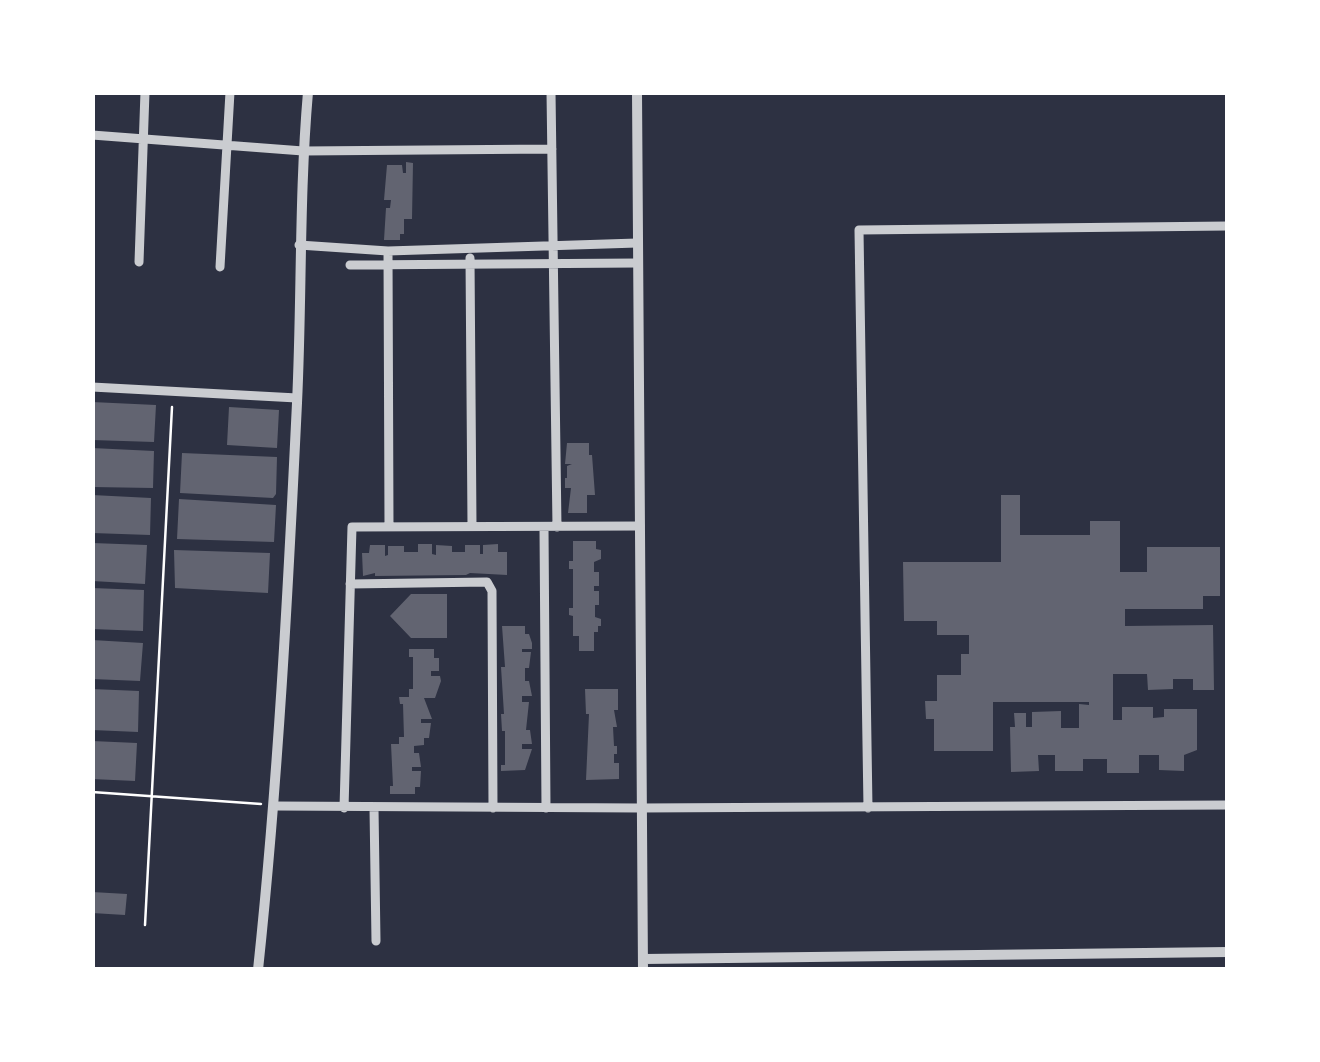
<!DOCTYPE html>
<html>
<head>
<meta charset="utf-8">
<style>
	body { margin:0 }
	#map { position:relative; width:1320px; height:1062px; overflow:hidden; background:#2d3142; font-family:"Golos Text",sans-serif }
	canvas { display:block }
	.frame { position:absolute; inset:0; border:95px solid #fff; pointer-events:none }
</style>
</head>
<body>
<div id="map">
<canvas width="1320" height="1062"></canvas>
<div class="frame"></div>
</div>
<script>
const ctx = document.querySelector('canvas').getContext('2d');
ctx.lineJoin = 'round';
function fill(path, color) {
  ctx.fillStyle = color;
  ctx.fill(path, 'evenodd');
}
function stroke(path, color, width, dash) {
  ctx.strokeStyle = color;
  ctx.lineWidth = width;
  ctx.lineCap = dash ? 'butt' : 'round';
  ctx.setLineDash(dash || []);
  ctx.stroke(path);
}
fill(new Path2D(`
	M406 162 413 163 412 219H404V234H400V240H384L386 208H390L391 200H384L387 165H402L403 173H406Z
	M92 402 156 405 154 442 92 440Z
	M229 407 279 410 277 448 227 445Z
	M567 443H589V455H592L595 495H587V513H568L571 488H565V478H567V466L572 464H565Z
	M92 448 154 451 153 488 92 487Z
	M182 453 277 457 276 494 273 498 180 493Z
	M92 495 151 498 150 535 92 533Z
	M1001 495H1020V535H1090V521H1120V572H1147V547H1220V596H1203V609H1125V626L1213 625 1214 690H1193V679H1173V689L1148 690 1147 674H1113V720H1122V707H1153V718L1164 717V709H1197V750L1184 755V771L1159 770V755H1139V773H1107V759H1083V771H1055V755H1038L1039 771 1011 772 1010 727H1015L1014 713H1026V727H1032V712L1061 711V728H1079V704L1089 705V702H993V751H934V719H926L925 701H937V675H961V654H969V635H937V621H904L903 562H1001Z
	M179 499 276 505 274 542 177 539Z
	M573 541H596V549L601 550V559L594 562V572H599V586H594V591H599V605H595V617L601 619V626H598V632H594V651H579V636H573V616L569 615V608H573V569H569V561H573Z
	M92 543 147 545 145 584 92 581Z
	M418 544H432V554L436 555V545L452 546V552H465V545H480V554H483V545L498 544V552H507V575L470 573 466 575 375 576V573L363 576 362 553H369L370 545H385V556L388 555V546H404V552H418Z
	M174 550 270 553 268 593 175 588Z
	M92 588 144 590 143 631 92 629Z
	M411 594H447V638H411L390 616Z
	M502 626H525V634H529L532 643V649H522V652H531L529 668H525V681H529L532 696H522V702H529L526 730H530L532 744H522V749H532L525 770 501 771V765H505V731H502L501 714H504L501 667H505Z
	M92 640 143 643 140 681 92 679Z
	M409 649H434V658H439V671H431V676H440L441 681 435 698H424L432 719H421V723H431L429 738H424V745L414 746V753H419L421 767H412V771H421L420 787H415V794H390V786H393L391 744H399V737H404L403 704H400L399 697H409V689H413V657H409Z
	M92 689 139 691 138 732 92 730Z
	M585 689H618V710H614L617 727H613L614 746H617V754H614V763H619V779L586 780 589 714H586Z
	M92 741 137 743 135 781 92 779Z
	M92 892 127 894 125 915 92 913Z`), '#626471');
stroke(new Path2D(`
	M92 792 261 804
	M145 925 172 407`), '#fff', 2.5);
stroke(new Path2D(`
	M551 92 557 527
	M92 135 303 151 552 149
	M299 245 388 251 637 243
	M388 251 389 527
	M470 258 472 526
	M139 262 145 92
	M350 265 638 263
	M220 267 230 92
	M92 387 297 398
	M544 527 546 808
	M350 584 487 582 492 591 493 808
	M275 806 640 808 1228 805
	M344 808 352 527 640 526
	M374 808 376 941
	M868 808 859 230 1228 226`), '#caccd0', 9);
stroke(new Path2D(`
	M637 92 643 970
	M644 959 1228 952
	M258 970C278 781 288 592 297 403 302 299 299 196 308 92`), '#caccd0', 10);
</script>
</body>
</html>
